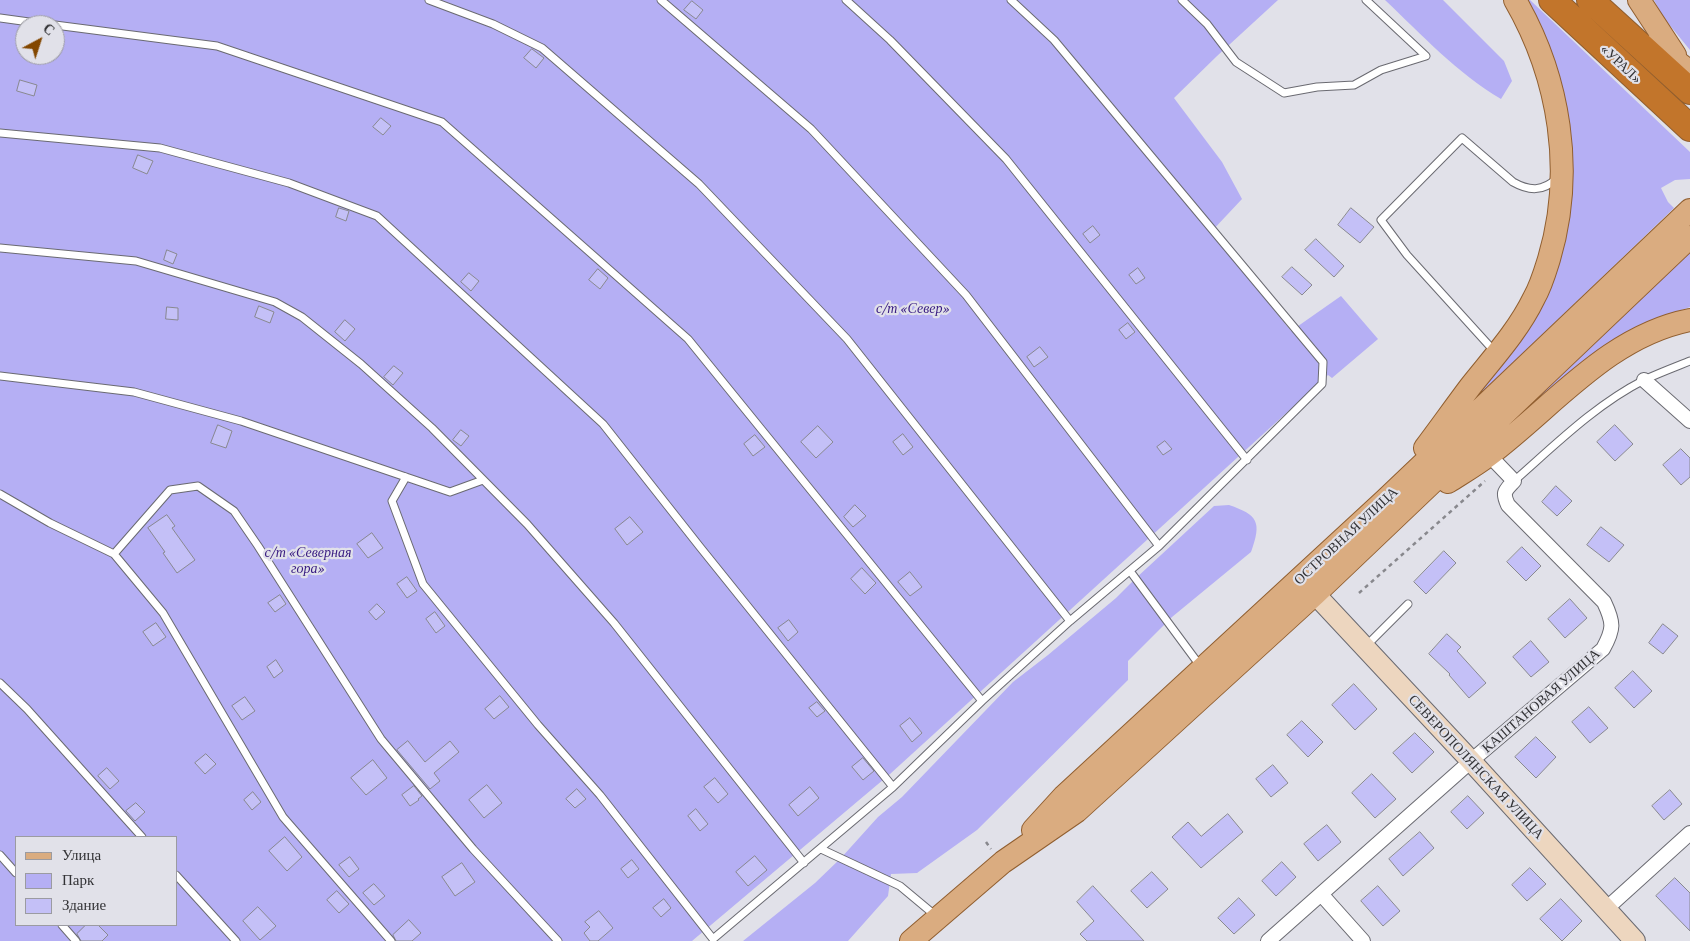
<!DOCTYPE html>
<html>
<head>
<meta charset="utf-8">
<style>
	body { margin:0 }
	#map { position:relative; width:1690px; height:941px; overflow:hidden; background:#e1e1e9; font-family:"Crimson Pro",serif }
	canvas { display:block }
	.legend { position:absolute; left:15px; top:836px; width:162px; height:90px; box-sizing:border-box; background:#e1e1e9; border:1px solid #9b9ba1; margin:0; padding:6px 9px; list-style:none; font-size:15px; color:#333336 }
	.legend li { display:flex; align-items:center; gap:10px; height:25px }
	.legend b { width:25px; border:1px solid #9b9ba1 }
	.north { position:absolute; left:15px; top:15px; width:50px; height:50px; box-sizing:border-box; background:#e1e1e9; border:1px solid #9b9ba1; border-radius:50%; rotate:40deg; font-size:14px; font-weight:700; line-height:20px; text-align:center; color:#333336 }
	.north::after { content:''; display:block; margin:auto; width:18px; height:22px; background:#834700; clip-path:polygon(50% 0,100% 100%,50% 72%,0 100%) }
</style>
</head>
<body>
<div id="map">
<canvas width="1690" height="941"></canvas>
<ul class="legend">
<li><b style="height:6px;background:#daac80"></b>Улица</li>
<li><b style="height:14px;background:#b5aff4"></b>Парк</li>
<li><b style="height:14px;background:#c4c0f7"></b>Здание</li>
</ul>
<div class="north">С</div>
</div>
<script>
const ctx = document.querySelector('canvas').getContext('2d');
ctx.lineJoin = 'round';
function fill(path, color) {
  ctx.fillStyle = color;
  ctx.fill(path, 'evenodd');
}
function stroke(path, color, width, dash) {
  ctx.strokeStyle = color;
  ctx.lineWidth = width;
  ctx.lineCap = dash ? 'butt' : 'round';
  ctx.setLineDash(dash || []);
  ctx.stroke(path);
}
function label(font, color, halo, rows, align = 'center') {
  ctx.font = font + ' "Crimson Pro",serif';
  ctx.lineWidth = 4.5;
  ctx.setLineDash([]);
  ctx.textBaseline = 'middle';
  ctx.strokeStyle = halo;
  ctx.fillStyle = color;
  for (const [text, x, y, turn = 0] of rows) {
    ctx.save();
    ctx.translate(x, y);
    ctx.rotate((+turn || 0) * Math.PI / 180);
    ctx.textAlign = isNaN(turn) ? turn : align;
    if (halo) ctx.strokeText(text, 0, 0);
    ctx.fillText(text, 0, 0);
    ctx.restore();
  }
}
fill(new Path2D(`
	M0 0H1278L1217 56 1174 98 1222 162 1242 199 1211 232 1291 331 1341 296 1378 339 1332 378 1328 375 890 774 692 941H0ZM25 25H55V55H25ZM16 837H176V925H16Z
	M1385 0H1443L1504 61 1512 81 1501 99C1457 73 1422 35 1385 0Z
	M1524 0H1530L1690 152V179L1675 180 1661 188 1668 202 1674 208 1428 444 1481 385 1568 207Z
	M1654 0H1690V50L1663 17Z
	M1690 248V307L1642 324 1622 335 1595 353 1475 453Z
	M1229 505C1258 515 1262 522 1251 552L1172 617 1128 661V680L977 830 917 873 891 874 888 896 848 941H743L815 883 841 858 878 817 902 797 1013 682 1048 655 1116 598 1135 579 1214 506Z`), '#b5aff4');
const building = new Path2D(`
	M692 1 703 10 696 19 684 10Z
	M532 49 544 58 536 68 524 58Z
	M20 80 37 85 34 96 17 91Z
	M381 118 391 126 383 135 373 127Z
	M138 155 153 161 147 174 133 168Z
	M339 208 349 211 346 221 336 217Z
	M1351 208 1374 227 1360 243 1338 225Z
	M1093 226 1100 235 1090 243 1083 234Z
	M1316 239 1344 266 1334 277 1305 250Z
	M167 250 177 254 173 264 164 260Z
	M1292 267 1312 285 1302 295 1282 277Z
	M1138 268 1145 278 1136 284 1129 275Z
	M598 269 608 278 600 289 589 280Z
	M469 273 479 281 471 291 461 282Z
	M259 306 274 312 270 323 255 317Z
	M167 307 178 308V320L166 319Z
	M345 320 355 329 345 341 335 332Z
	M1128 323 1135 332 1126 339 1119 330Z
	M1040 347 1048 357 1034 367 1027 357Z
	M394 366 403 373 393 385 384 377Z
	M218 425 232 431 226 448 211 443Z
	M1615 425 1633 444 1615 461 1597 442Z
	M818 426 833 442 816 458 801 442Z
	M461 430 469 436 461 446 453 440Z
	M903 434 913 447 903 455 893 442Z
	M755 435 765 447 753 456 744 444Z
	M1165 441 1172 449 1163 455 1157 447Z
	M1681 449 1690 458V477L1681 485 1663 465Z
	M1556 486 1572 501 1557 516 1542 502Z
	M855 505 866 516 853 527 844 517Z
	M167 515 175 526 172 528 195 560 177 573 163 553 165 552 148 528Z
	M630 517 643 532 627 545 615 529Z
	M1601 527 1624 545 1609 562 1587 545Z
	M372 533 383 548 368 558 357 544Z
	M1522 547 1541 566 1526 581 1507 562Z
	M1444 551 1456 563 1426 594 1414 582Z
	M862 568 876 583 865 594 851 579Z
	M910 572 922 587 910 596 898 582Z
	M407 577 417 591 407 598 397 584Z
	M280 595 286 604 275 612 268 603Z
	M1570 599 1587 618 1565 638 1548 619Z
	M377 604 385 612 376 620 369 612Z
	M435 612 445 626 436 633 426 619Z
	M789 620 798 632 788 641 778 628Z
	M156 623 166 637 153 646 143 632Z
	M1663 624 1678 636 1663 654 1649 643Z
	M1447 634 1461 647 1457 651 1486 683 1469 698 1449 675 1450 674 1429 654Z
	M1531 641 1549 662 1531 677 1513 657Z
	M276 660 283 671 274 678 267 667Z
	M1633 671 1652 691 1634 708 1615 688Z
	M1354 684 1377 709 1355 730 1332 705Z
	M500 696 509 707 494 719 485 709Z
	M245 697 255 711 242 720 232 706Z
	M817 702 825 711 817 717 809 708Z
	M1589 707 1608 728 1590 743 1572 722Z
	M910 718 922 733 912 742 900 726Z
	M1302 721 1323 742 1308 757 1287 735Z
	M1415 733 1434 752 1412 773 1393 753Z
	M1536 737 1556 757 1536 778 1515 757Z
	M408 741 425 762 450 741 459 752 434 773 440 781 430 789 397 750Z
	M206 754 216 764 205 774 195 763Z
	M863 758 874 771 863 780 852 767Z
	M373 760 387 778 366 795 351 778Z
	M1273 765 1288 783 1271 797 1256 779Z
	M107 768 119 781 110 789 98 776Z
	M1372 774 1396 799 1375 818 1352 793Z
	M715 778 728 794 718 803 704 787Z
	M487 785 502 803 484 818 469 800Z
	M414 786 422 796 418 799 419 800 410 806 402 795Z
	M810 787 819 798 798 816 789 805Z
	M577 789 586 799 575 808 566 799Z
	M1670 790 1682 804 1664 820 1652 806Z
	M253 792 261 802 252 810 244 800Z
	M1468 796 1484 813 1467 829 1451 812Z
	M136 803 145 812 135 821 126 811Z
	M696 809 708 824 700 831 688 816Z
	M1228 814 1243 832 1201 868 1172 837 1188 822 1201 836Z
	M1327 825 1341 842 1318 861 1304 844Z
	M1420 832 1434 848 1403 876 1389 859Z
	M285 837 302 857 287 871 269 851Z
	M755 856 767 870 748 886 736 872Z
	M350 857 359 869 349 877 339 865Z
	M632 860 639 869 628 878 621 869Z
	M1282 862 1296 877 1276 896 1262 881Z
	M462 863 475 882 455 896 442 877Z
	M1530 868 1546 884 1527 901 1512 885Z
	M1152 872 1168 889 1147 908 1131 891Z
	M1675 878 1690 893V931L1656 896Z
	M374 884 385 896 374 905 363 893Z
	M1093 886 1144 941H1087L1080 934 1094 921 1077 902Z
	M1378 886 1400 911 1383 926 1361 901Z
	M337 891 349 904 339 913 327 900Z
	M1239 898 1255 915 1234 934 1218 918Z
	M664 899 671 908 661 917 653 908Z
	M1561 899 1582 921 1562 941 1540 919Z
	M258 907 276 926 260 940 243 921Z
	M599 911 613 928 598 941H590L584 933 590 927 585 922Z
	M409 920 421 933 412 941H396L393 935Z
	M86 925H98L108 935 102 941H81L77 934Z`);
fill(building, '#c4c0f7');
stroke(building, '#898990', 1);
const lane = new Path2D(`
	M429 0 493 24 542 48 699 184 847 339 1070 621
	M661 0 811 129 966 295 1159 546
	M846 0 890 40 1006 159 1247 460
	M1182 0 1207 24 1236 62 1284 93 1317 87 1354 85 1381 70 1426 56 1366 0
	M0 18 51 25
	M55 25 217 46 442 122 688 339 982 701
	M0 133 160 148 289 183 377 216 603 424 700 547 893 787
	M0 248 136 261 275 302 302 317 361 364 432 428 527 524 614 623 804 863
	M1495 352 1407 255 1381 220 1462 138 1513 182C1529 191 1543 192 1557 178
	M0 376 134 392 241 421 450 492 483 480
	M406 477 392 501 423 584 538 725 600 795 713 939 893 787 982 701 1070 621 1159 546 1322 384 1323 362 1054 40 1011 0
	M1514 481C1555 445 1595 405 1644 380 1659 373 1675 367 1690 361
	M0 494 50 523 114 554 163 613 283 817 391 941
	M114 554 170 490 198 486 234 511 258 546 381 739 473 849 558 941
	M1130 571 1201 667
	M1366 646 1408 604
	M0 683 27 709 142 837
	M821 849 900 886 936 916
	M0 855 16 873
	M176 875 236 941
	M62 925 76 941`);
const street = new Path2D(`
	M1644 380 1690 421
	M1321 894 1363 941
	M1606 909 1690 833
	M1268 941 1471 761 1603 649C1614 629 1614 623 1604 602L1508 505C1502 492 1505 491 1514 481L1489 455`);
const secondary = new Path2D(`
	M1315 594 1471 761 1635 941`);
const primary = new Path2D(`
	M1639 0 1675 55
	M1655 45 1690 72
	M1425 448C1440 428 1455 407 1470 387 1493 358 1518 331 1534 298 1541 286 1545 272 1549 259 1575 172 1560 78 1515 0
	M1448 482C1462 473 1476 465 1489 455 1553 407 1608 336 1690 320
	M1033 830 1064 796 1385 500 1690 210
	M911 941 1003 862 1077 811 1315 594 1690 237`);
const highway = new Path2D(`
	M1552 0 1690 128
	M1590 0 1690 91`);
stroke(lane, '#6a6a71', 9);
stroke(street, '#6a6a71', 16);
stroke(secondary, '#6a6a71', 22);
stroke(primary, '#905e2f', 24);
stroke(highway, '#905e2f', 28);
stroke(new Path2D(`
	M1359 593 1485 481
	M986 842 991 849`), '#88888d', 2.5, [4, 4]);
stroke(lane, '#fff', 7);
stroke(street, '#fff', 14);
stroke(secondary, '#edd6bf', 20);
stroke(primary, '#daac80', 22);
stroke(highway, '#c2752b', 26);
label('14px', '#333336', '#e1e1e9', [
	["«УРАЛ»",1621,64,43],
	["ОСТРОВНАЯ УЛИЦА",1346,536,-43],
	["КАШТАНОВАЯ УЛИЦА",1541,701,-41],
	["СЕВЕРОПОЛЯНСКАЯ УЛИЦА",1476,767,47]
]);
label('italic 14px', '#391c82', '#e1e1e9', [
	["с/т «Север»",913,309],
	["с/т «Северная",308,553],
	["гора»",308,569]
]);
</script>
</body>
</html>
